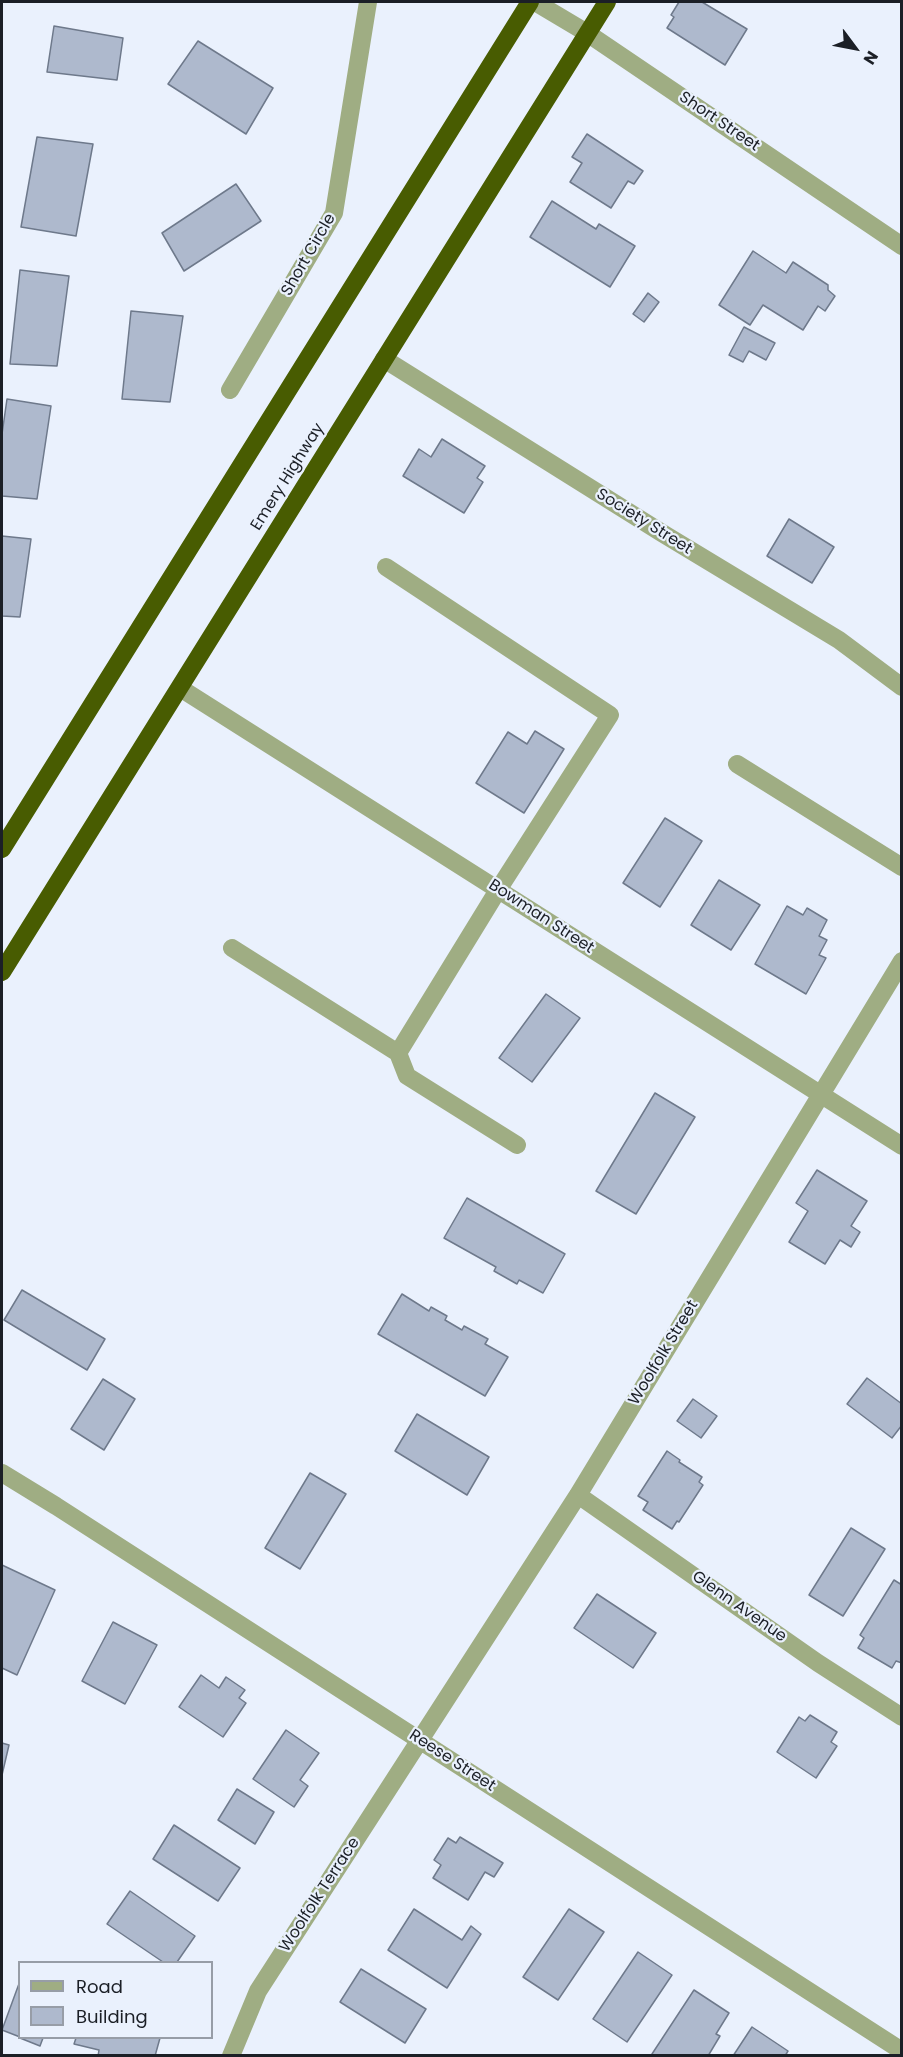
<!DOCTYPE html>
<html>
<head>
<meta charset="utf-8">
<style>
	body { margin:0 }
	#map { position:relative; width:903px; height:2057px; overflow:hidden; background:#eaf1fd; font-family:Poppins,sans-serif }
	canvas { display:block }
	.frame { position:absolute; inset:0; border:3px solid #1b1f26; pointer-events:none }
	.legend { position:absolute; left:18px; top:1961px; width:195px; height:78px; box-sizing:border-box; background:#eaf1fd; border:2px solid #979da7; margin:0; padding:8px 10px; list-style:none; font-size:18px; color:#1b1f26 }
	.legend li { display:flex; align-items:center; gap:12px; height:30px }
	.legend b { width:30px; border:2px solid #979da7 }
	.north { position:absolute; left:825px; top:18px; width:60px; height:60px; -webkit-text-stroke:4px #eaf1fd; paint-order:stroke; rotate:122deg; font-size:16px; font-weight:700; line-height:24px; text-align:center; color:#1b1f26 }
	.north::after { content:''; display:block; margin:auto; width:21px; height:27px; background:#1b1f26; clip-path:polygon(50% 0,100% 100%,50% 72%,0 100%) }
</style>
</head>
<body>
<div id="map">
<canvas width="903" height="2057"></canvas>
<div class="frame"></div>
<ul class="legend">
<li><b style="height:8px;background:#9fad83"></b>Road</li>
<li><b style="height:16px;background:#aeb9cd"></b>Building</li>
</ul>
<div class="north">N</div>
</div>
<script>
const ctx = document.querySelector('canvas').getContext('2d');
ctx.lineJoin = 'round';
function fill(path, color) {
  ctx.fillStyle = color;
  ctx.fill(path, 'evenodd');
}
function stroke(path, color, width, dash) {
  ctx.strokeStyle = color;
  ctx.lineWidth = width;
  ctx.lineCap = dash ? 'butt' : 'round';
  ctx.setLineDash(dash || []);
  ctx.stroke(path);
}
function label(font, color, halo, rows, align = 'center') {
  ctx.font = font + ' Poppins,sans-serif';
  ctx.lineWidth = 4.5;
  ctx.setLineDash([]);
  ctx.textBaseline = 'middle';
  ctx.strokeStyle = halo;
  ctx.fillStyle = color;
  for (const [text, x, y, turn = 0] of rows) {
    ctx.save();
    ctx.translate(x, y);
    ctx.rotate((+turn || 0) * Math.PI / 180);
    ctx.textAlign = isNaN(turn) ? turn : align;
    if (halo) ctx.strokeText(text, 0, 0);
    ctx.fillText(text, 0, 0);
    ctx.restore();
  }
}
const building = new Path2D(`
	M679 2H702L747 29 725 65 667 28 674 17 671 15Z
	M54 26 123 38 117 80 47 72Z
	M198 41 273 88 246 134 168 84Z
	M587 134 643 171 634 184 628 181 611 208 570 182 582 163 572 157Z
	M37 137 93 144 76 236 21 227Z
	M236 184 261 221 184 271 162 233Z
	M552 201 596 229 599 224 635 246 610 287 530 237Z
	M753 251 786 273 793 262 828 285V290L835 296 825 311 818 306 803 330 763 305 750 325 719 305Z
	M20 270 69 276 57 366 10 364Z
	M648 293 659 302 644 322 633 314Z
	M131 311 183 316 170 402 122 399Z
	M744 327 775 343 766 360 749 351 743 362 729 355Z
	M7 399 51 406 37 499 2 496V434Z
	M442 439 485 466 477 478 483 482 464 513 403 476 419 449 431 457Z
	M789 519 834 547 812 583 767 556Z
	M2 536 31 539 20 617 2 616Z
	M535 731 564 749 524 813 476 783 508 732 527 744Z
	M665 818 702 841 660 907 623 883Z
	M719 880 760 905 731 950 691 925Z
	M787 906 803 915 807 908 827 920 819 936 827 940 819 955 826 958 806 994 755 964Z
	M546 994 580 1018 532 1082 499 1058Z
	M655 1093 695 1117 636 1214 596 1191Z
	M817 1170 867 1201 851 1226 860 1232 851 1247 840 1240 825 1264 789 1242 808 1211 796 1203Z
	M467 1198 565 1254 543 1293 519 1280 517 1284 494 1271 496 1267 444 1238Z
	M22 1290 105 1339 87 1370 4 1320Z
	M402 1294 429 1311 431 1307 447 1316 445 1320 462 1330 464 1326 488 1339 485 1344 508 1357 485 1396 378 1334Z
	M867 1378 902 1404V1425L892 1438 847 1404Z
	M103 1379 135 1399 104 1450 71 1429Z
	M693 1399 717 1416 701 1438 677 1421Z
	M417 1414 489 1457 467 1495 395 1451Z
	M667 1451 680 1460 679 1462 702 1477 699 1482 703 1485 679 1522 677 1521 672 1529 643 1510 648 1502 638 1496Z
	M310 1473 346 1494 300 1569 265 1548Z
	M851 1528 885 1549 843 1616 809 1595Z
	M2 1565 55 1590 17 1675 2 1668Z
	M894 1580 902 1585V1663L896 1661 892 1668 858 1648 864 1638 860 1635Z
	M597 1594 656 1633 633 1668 574 1628Z
	M113 1622 157 1645 125 1704 82 1681Z
	M201 1675 219 1688 226 1677 245 1690 239 1698 246 1703 223 1737 179 1707Z
	M810 1715 837 1732 831 1742 837 1746 816 1778 777 1752 799 1717 805 1721Z
	M286 1730 319 1753 300 1780 308 1786 294 1807 253 1779Z
	M2 1743 9 1745 2 1775Z
	M237 1789 274 1812 255 1844 218 1820Z
	M174 1825 240 1868 218 1901 153 1859Z
	M460 1837 503 1863 494 1877 485 1872 468 1900 433 1878 441 1865 434 1860 448 1838 456 1843Z
	M130 1891 195 1936 177 1962H163L107 1924Z
	M414 1909 462 1940 471 1926 481 1934 447 1988 388 1950Z
	M569 1909 604 1932 558 2000 523 1977Z
	M638 1952 672 1975 627 2042 593 2019Z
	M361 1969 426 2009 405 2043 340 2002Z
	M20 1981V2037L2 2030Z
	M694 1990 729 2013 716 2034 720 2036 708 2056H654L652 2054Z
	M752 2027 788 2051 785 2056H733Z
	M20 2038H43L40 2046Z
	M76 2038H160L155 2056H98L99 2050 74 2044Z`);
fill(building, '#aeb9cd');
stroke(building, '#6e798b', 1.5);
stroke(new Path2D(`
	M386 567 610 715 498 890 398 1053 407 1076 517 1145
	M737 764 902 867
	M232 948 398 1053`), '#9fad83', 18);
stroke(new Path2D(`
	M535 2 587 33 902 246
	M384 359 662 533 839 640 902 687
	M230 390 334 213 368 2
	M180 688 902 1146
	M2 1473 56 1506 902 2051
	M578 1495 818 1663 902 1717
	M231 2056 258 1991 578 1495 902 961`), '#9fad83', 18);
stroke(new Path2D(`
	M2 849 530 2
	M2 972 607 2`), '#485c01', 18);
label('16px', '#1b1f26', '#eaf1fd', [
	["Short Street",719,122,34],
	["Short Circle",309,255,-60],
	["Emery Highway",288,477,-58],
	["Society Street",644,522,32],
	["Bowman Street",541,917,33],
	["Woolfolk Street",664,1353,-59],
	["Glenn Avenue",739,1607,35],
	["Reese Street",452,1761,33],
	["Woolfolk Terrace",320,1895,-57]
]);
</script>
</body>
</html>
